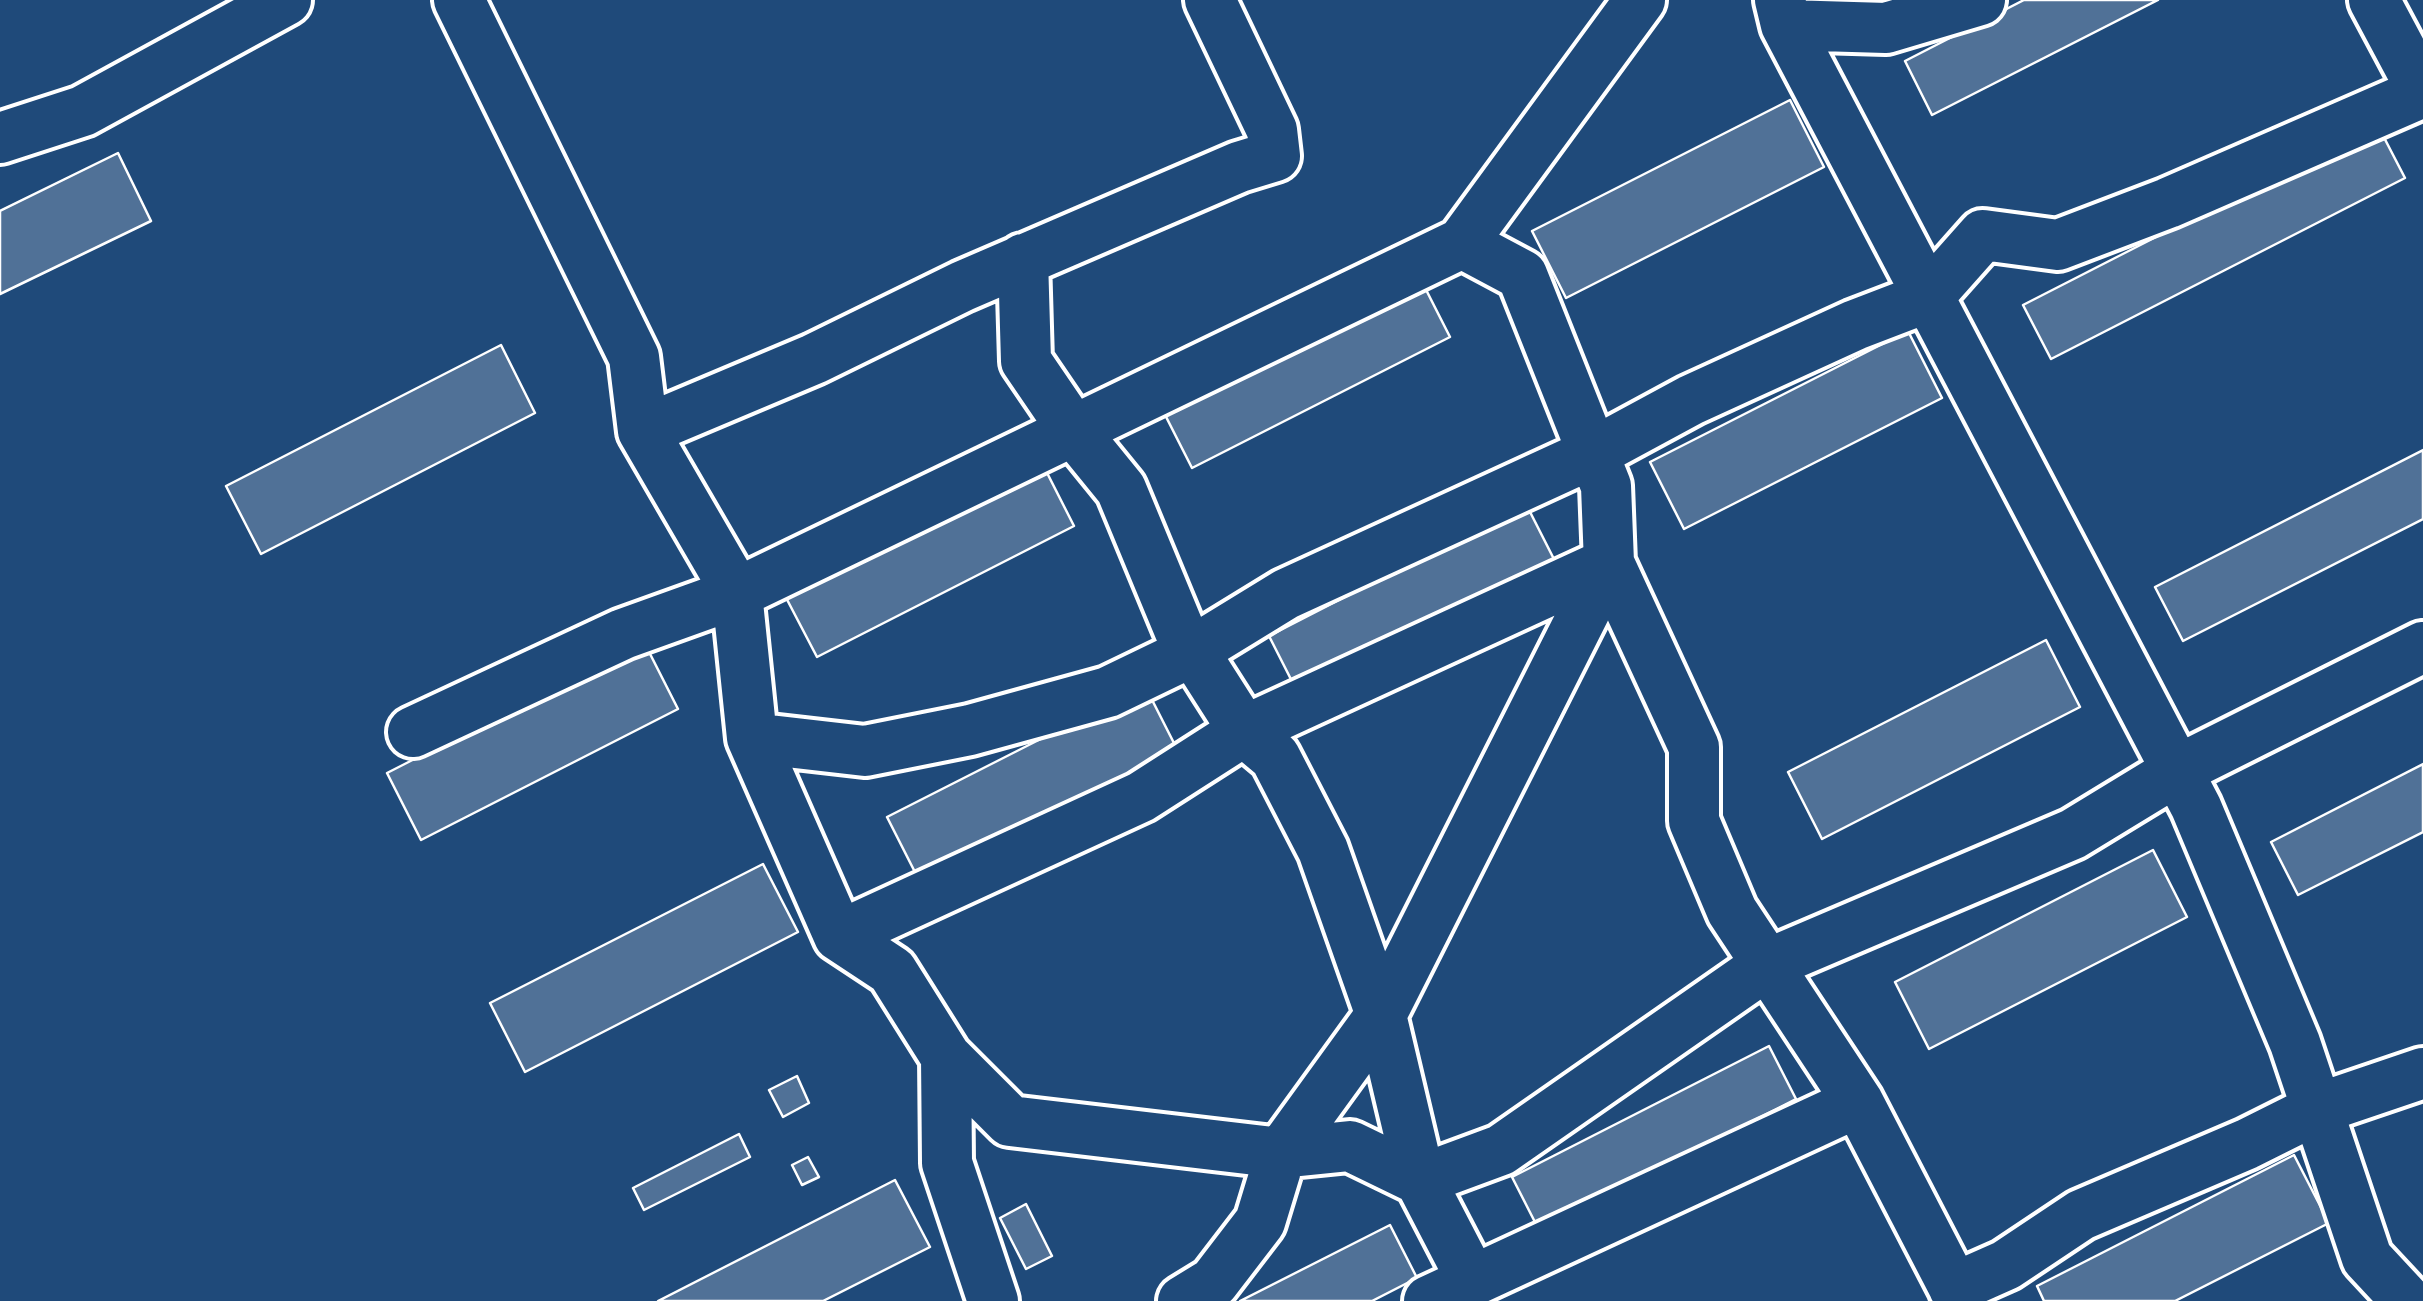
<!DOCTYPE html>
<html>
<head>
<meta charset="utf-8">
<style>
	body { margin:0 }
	canvas { display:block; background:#1f4a7a }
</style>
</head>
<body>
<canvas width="2423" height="1301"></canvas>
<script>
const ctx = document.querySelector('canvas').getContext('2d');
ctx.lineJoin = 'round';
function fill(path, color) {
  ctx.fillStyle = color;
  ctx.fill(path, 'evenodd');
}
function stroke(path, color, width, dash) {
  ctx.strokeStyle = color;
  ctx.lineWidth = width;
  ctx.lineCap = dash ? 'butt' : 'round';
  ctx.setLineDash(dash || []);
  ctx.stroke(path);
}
const building = new Path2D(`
	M2024 0H2158L1932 115 1905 61Z
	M1790 100 1824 167 1566 298 1532 231Z
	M2377 124 2405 178 2051 359 2023 305Z
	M118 153 151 221 0 294V211Z
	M1416 270 1450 337 1192 468 1158 401Z
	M1908 331 1942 398 1684 529 1650 462Z
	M501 345 535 413 261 554 226 486Z
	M2423 450V519L2183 641 2155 587Z
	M1040 459 1074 526 817 657 782 590Z
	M1526 504 1560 571 1303 703 1269 636Z
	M2046 640 2080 707 1822 839 1788 772Z
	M644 642 678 709 421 840 387 773Z
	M1145 686 1179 753 921 884 887 817Z
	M2423 764V832L2298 895 2271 842Z
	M2153 850 2187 917 1929 1049 1895 982Z
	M763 864 798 932 525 1072 490 1003Z
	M1769 1046 1796 1099 1539 1230 1512 1177Z
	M797 1076 809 1103 783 1117 769 1090Z
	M739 1134 750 1157 644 1210 633 1188Z
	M2294 1155 2329 1223 2175 1301H2044L2037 1286Z
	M808 1157 819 1177 802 1185 792 1165Z
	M895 1180 930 1247 823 1301H658Z
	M1026 1204 1052 1256 1026 1269 1000 1218Z
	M1390 1225 1417 1278 1372 1301H1240Z`);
fill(building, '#507197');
stroke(building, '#fff', 2.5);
const minor = new Path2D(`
	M459 0 634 357 643 431 737 593 752 738 839 936 892 971 946 1057 947 1163 993 1301
	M1780 0 1786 25 2196 807 2295 1043 2367 1258 2407 1301
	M2374 0 2423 92
	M1786 25 1886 28 1980 0
	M0 138 83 111 286 0
	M1462 243 1522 275 1606 486 1609 563 1694 747V821L1732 911 1858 1102 1961 1301
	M1023 259 1026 361 1073 430 1121 489 1179 629 1244 731 1275 757 1323 850 1381 1015 1420 1180 1472 1280
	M643 431 814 359 963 286 1239 167 1275 156 1272 130 1210 0
	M413 732 623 634 737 593 1462 243 1640 0
	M752 738 865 751 970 730 1108 692 1193 651 1286 594 1593 453 1691 400 1855 325 1928 297 1983 235 2058 245 2168 203 2423 92
	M839 936 1141 797 1244 731 1609 563
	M946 1057 1010 1121 1281 1153 1350 1146 1420 1180 1501 1150 1768 964 2073 834 2178 770 2423 647
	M1954 1288 2006 1265 2081 1215 2247 1144 2317 1109 2423 1073
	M1183 1301 1214 1282 1260 1222 1281 1153 1381 1015 1609 563
	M1429 1301 1858 1102`);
stroke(minor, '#fff', 58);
stroke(minor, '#1f4a7a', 50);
</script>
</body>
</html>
